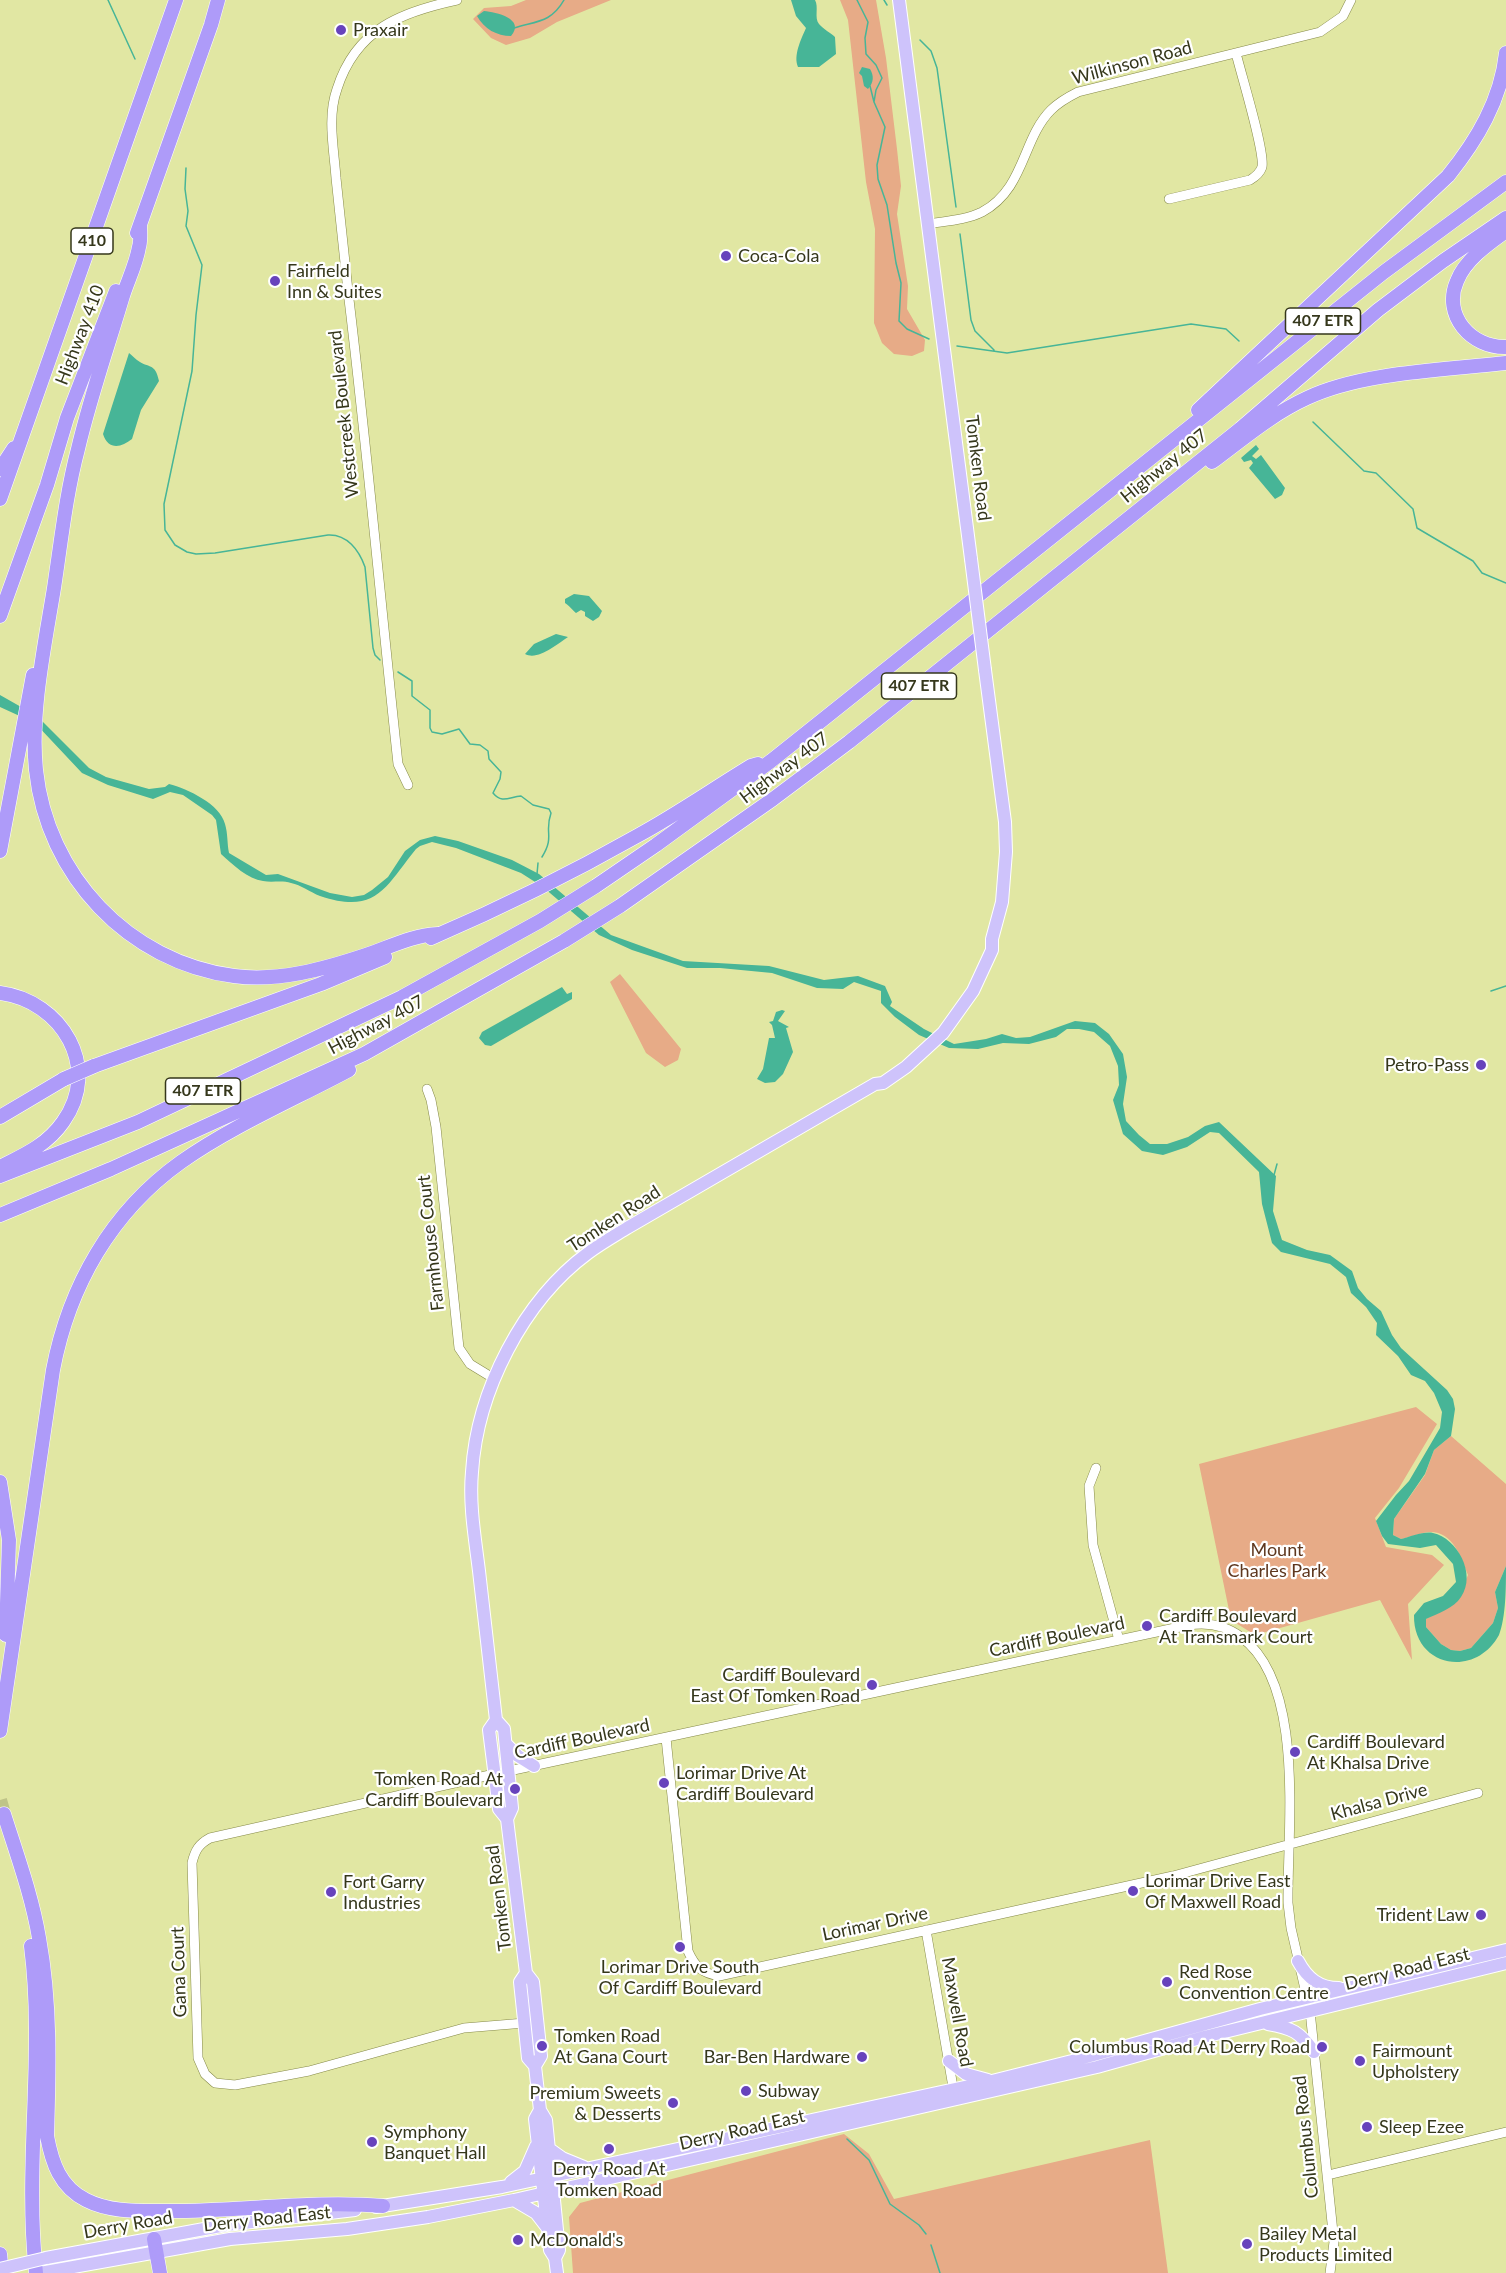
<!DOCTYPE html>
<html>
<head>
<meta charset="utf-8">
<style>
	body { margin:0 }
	canvas { display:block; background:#e1e7a3 }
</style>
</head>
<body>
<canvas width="1506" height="2273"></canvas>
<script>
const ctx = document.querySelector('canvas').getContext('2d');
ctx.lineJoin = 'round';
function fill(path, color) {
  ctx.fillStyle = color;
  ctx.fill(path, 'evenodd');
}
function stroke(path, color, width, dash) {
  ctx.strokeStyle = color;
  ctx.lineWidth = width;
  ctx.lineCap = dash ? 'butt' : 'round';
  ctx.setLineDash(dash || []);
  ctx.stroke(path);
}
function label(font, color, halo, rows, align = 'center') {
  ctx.font = font + ' Lato,sans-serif';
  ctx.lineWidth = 4.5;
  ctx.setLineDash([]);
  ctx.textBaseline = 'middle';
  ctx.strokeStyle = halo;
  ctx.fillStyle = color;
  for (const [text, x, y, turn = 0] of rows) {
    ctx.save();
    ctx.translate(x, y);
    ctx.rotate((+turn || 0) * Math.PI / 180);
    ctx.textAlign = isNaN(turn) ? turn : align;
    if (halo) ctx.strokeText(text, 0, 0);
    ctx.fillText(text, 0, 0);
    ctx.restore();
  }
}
fill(new Path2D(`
	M526 0H611L557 22 530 38 506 45 491 38 473 19 484 8 511 6Z
	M840 0H876L886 58 897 149 901 186 897 214 908 286 907 309 925 340 924 351 912 356 894 354 882 343 874 323 875 229 866 182 848 20Z
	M620 974 681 1049 678 1060 665 1067 646 1053 610 982Z
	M1416 1407 1437 1424 1399 1488 1375 1518 1386 1547 1432 1555 1444 1565 1408 1604 1412 1660 1380 1600 1255 1635 1231 1620 1199 1464Z
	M1451 1436 1506 1484V1566L1495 1592 1498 1608 1493 1623 1471 1648 1460 1651 1451 1650 1441 1644 1426 1627V1619L1457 1601 1468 1575C1461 1557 1453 1531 1429 1532 1420 1533 1410 1537 1401 1539L1393 1535 1394 1519 1425 1475 1434 1450Z
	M844 2134 869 2154 894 2199 1150 2140 1168 2273H573L569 2217 580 2203Z`), '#e7ab87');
fill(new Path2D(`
	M791 0H815C819 7 814 18 819 24 823 29 831 33 835 37L836 54 819 67H798C793 56 801 39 806 28L796 16Z
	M484 11C496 12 526 19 511 36 497 36 484 29 477 16Z
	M862 67 870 69C874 76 874 82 868 89L864 86 862 76 859 73Z
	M129 353C132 355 134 358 137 360 149 369 155 362 159 381L141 410 132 439C121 448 108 450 103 434Z
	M1256 445 1259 449 1252 456 1256 459 1261 455 1285 488 1282 495 1275 499 1249 468 1253 463 1251 460 1244 462 1241 458Z
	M574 594 589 596 602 611 599 617 593 621 585 616V612L581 610 576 613C572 610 570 606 565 603V599Z
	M556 634 568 637C557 644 538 661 525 654L534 644Z
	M0 695 37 716 89 768 106 777 149 789 165 787 169 784C188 789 220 804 225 824 228 834 227 843 229 853L266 875 278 874 330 893 352 897 364 895 372 890 388 877 405 851 420 840 435 836 458 841 512 860 539 874 611 935 683 961 769 966 824 980 858 976 885 986 892 1002 890 1006 924 1029 954 1044 986 1039 1002 1034 1016 1038 1030 1037 1075 1021 1095 1023 1109 1034 1123 1054 1127 1077 1123 1104 1126 1121 1139 1135 1150 1144H1167L1188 1137 1205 1126 1219 1122 1276 1176 1273 1211 1282 1240 1307 1250 1330 1255 1352 1271 1358 1288 1367 1299 1381 1311 1392 1335 1401 1348 1447 1390 1453 1399 1455 1409 1451 1436 1434 1450 1425 1474 1394 1519 1393 1535 1401 1539C1410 1537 1424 1531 1433 1533 1457 1538 1477 1574 1461 1597 1454 1608 1437 1614 1426 1619V1627L1441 1644 1451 1650 1460 1651 1471 1648 1493 1623 1498 1608 1495 1592 1506 1566C1506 1587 1506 1617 1499 1635 1475 1679 1413 1667 1414 1615L1424 1603 1443 1596 1456 1582 1453 1564 1436 1545 1420 1548 1388 1544 1382 1536 1376 1521 1396 1495 1409 1481 1440 1428 1442 1412 1434 1393 1425 1381 1411 1375 1398 1356 1376 1335 1377 1323 1366 1307 1351 1293 1346 1277 1330 1264 1281 1252 1272 1243 1262 1204 1259 1172 1219 1133 1210 1132 1187 1147 1163 1155 1142 1151 1123 1134 1113 1100 1119 1085 1118 1066 1110 1046 1094 1032 1079 1029H1067L1056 1037 1029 1044 1003 1043 978 1049 949 1048 919 1035 895 1017 881 1003V991L854 982 843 989 817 988 772 973 720 968H687L632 950 599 935 543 887 521 873 456 848 432 842 420 846 416 849C385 887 377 915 320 896 310 892 301 885 291 883 282 880 272 883 263 881 248 879 233 865 221 854L216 820 212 815 183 795 170 792 153 799 108 785 82 773 35 723 0 707Z
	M562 987 567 994 572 992V999L491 1046 485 1045 479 1038 482 1032Z
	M782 1010 785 1011 778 1021 789 1027 786 1028 793 1052 783 1074 775 1082 765 1083 757 1079 763 1069 769 1038H775L772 1025 769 1022 773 1021 776 1012Z`), '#47b597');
stroke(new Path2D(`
	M108 0 135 59
	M857 0 868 22 865 38 866 54 876 65 882 78 876 90 874 102 885 127 877 165 878 179 887 205 896 263 901 283 899 321 907 329 929 339
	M884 0 887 5
	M514 28C536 21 551 23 564 0
	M920 40 931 51 937 68 956 207
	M870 86 874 102
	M186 168 185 189 188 211 186 226 202 265 196 315 192 371 164 504 165 530 175 545 187 552 196 554 215 553 328 535C347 534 359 550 365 567L373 648 375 655 380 660
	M960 234 971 320 975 331 994 350
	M957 346 1007 353 1191 324 1226 329 1239 341
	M1313 422 1364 471 1376 473 1413 509 1417 528 1473 561 1482 573 1506 583
	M398 672 412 681V696L430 710V728L432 732 442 734 459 729 470 744 480 745 488 751 489 759 501 772 500 779 493 793C502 804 509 797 521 796L533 805 549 809 551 813C544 833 555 836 542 857
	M537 874 538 863
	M1491 991 1506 986
	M1274 1175 1277 1164
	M847 2139 869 2160 890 2204 919 2225 926 2234
	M931 2245 940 2273`), '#47b597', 1.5);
stroke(new Path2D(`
	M0 1800 4 1814`), '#bfc488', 14, [14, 7]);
const minor = new Path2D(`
	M1169 199 1250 180C1255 177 1260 173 1262 167 1265 151 1241 74 1236 53
	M928 224C946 221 966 220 982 212 1025 189 1022 139 1051 110 1059 102 1068 97 1078 92L1320 32 1343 16 1351 0
	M408 785 398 764C381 606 367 448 348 291 344 253 340 216 336 178 334 149 327 117 337 89 356 29 401 12 457 0
	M427 1089 431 1100 436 1127 459 1348 470 1364 493 1378
	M1096 1468 1089 1486 1093 1545 1119 1640
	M666 1738 688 1951C695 1967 702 1973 719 1976L1173 1876 1478 1793
	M926 1930 954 2093
	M537 2022 464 2028 309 2071 235 2085 215 2083 205 2074 198 2058 192 1863C195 1850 199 1844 210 1838L490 1775 1189 1625C1208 1622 1225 1625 1241 1637 1306 1684 1287 1830 1288 1903L1291 1928 1310 2011 1334 2242 1330 2273
	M1328 2175 1506 2132`);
const major = new Path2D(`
	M899 0 971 559
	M496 1720 489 1730 499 1809 507 1819 526 1973 533 1982 541 2056 535 2066 540 2110 546 2120 559 2250 555 2258
	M506 1744 518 1756 534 1766
	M507 1819 512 1808 504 1729 496 1720C490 1671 485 1621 479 1571 475 1538 469 1505 472 1472 477 1391 523 1301 588 1253 600 1244 614 1236 627 1228L875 1084 883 1083 906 1067 943 1033 973 991 992 950V939L1002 902 1006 852 1005 822 985 670
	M1298 1961C1307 1978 1319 1988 1339 1988
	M526 1973 520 1982 528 2058 535 2066
	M1268 2024C1292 2028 1300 2032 1314 2052
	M949 2061 966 2074 988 2080
	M540 2110 535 2119 550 2250 555 2258 557 2273
	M548 2148 562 2158 584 2167
	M511 2182 525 2171 536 2146
	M514 2200 536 2213 546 2226
	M376 2207 502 2187 992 2081 1072 2061 1260 2009 1506 1950
	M46 2258 226 2225 355 2210
	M40 2273 230 2239 347 2229 428 2217 514 2200 1097 2067 1204 2037 1506 1963`);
const highway = new Path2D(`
	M140 226C140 233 141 241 139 247 136 265 127 282 122 299 107 349 90 398 78 449 66 494 61 542 54 588 45 644 30 713 36 770 47 875 128 962 234 976 278 982 324 969 366 955 390 947 413 935 438 934
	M1506 231C1488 244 1465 260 1457 281 1442 315 1471 348 1506 347
	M137 233 211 25 218 0
	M1198 410 1448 176C1477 140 1501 100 1506 53
	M1212 462C1243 439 1272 414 1307 398 1362 372 1445 370 1506 363
	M0 469 14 448
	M0 499 176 0
	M0 616 47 485 67 418 116 291
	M0 851 33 675
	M431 938C501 908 570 874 637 836 676 815 713 789 751 766L758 764
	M0 993C62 1001 102 1068 63 1122 47 1145 24 1155 0 1167
	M94 1066 321 984 385 957
	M0 1117 64 1079
	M0 1176 138 1122 402 997 540 921 596 886 656 845 771 761 1384 272 1506 182
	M0 1215 111 1169 364 1054 564 941 620 906 773 799 849 742 1240 429 1378 310 1443 261 1506 218
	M0 1482 9 1540 6 1635
	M0 1731 53 1370C69 1286 111 1212 181 1162 232 1126 295 1099 349 1070
	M4 1814C17 1855 32 1896 39 1938 51 2004 49 2070 47 2136 52 2163 60 2187 86 2200 109 2212 138 2211 162 2211 236 2212 310 2200 383 2206
	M31 1946C45 2054 24 2164 36 2273
	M154 2239 160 2273
	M0 2254 2 2273`);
stroke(minor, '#868a49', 10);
stroke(major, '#fff', 14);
stroke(highway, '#fff', 15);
stroke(minor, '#fff', 9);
stroke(major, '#cec3fb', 12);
stroke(highway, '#ae9bf9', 14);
const majorBridge = new Path2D(`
	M971 559 985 670
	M0 2269 46 2258`);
const highwayBridge = new Path2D(`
	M64 1079 94 1066`);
stroke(majorBridge, '#fff', 14, []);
stroke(highwayBridge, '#fff', 15, []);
stroke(majorBridge, '#cec3fb', 12);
stroke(highwayBridge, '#ae9bf9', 14);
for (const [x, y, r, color] of [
	[341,30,6,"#6743bc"],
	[726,256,6,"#6743bc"],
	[275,281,6,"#6743bc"],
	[1481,1065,6,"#6743bc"],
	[1147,1626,6,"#6743bc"],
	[872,1685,6,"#6743bc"],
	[1295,1752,6,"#6743bc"],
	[664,1783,6,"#6743bc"],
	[515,1789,6,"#6743bc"],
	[1133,1891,6,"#6743bc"],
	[331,1892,6,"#6743bc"],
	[1481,1915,6,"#6743bc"],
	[680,1947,6,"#6743bc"],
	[1167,1982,6,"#6743bc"],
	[542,2046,6,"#6743bc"],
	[1322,2047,6,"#6743bc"],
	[862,2057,6,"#6743bc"],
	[1360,2061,6,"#6743bc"],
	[746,2091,6,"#6743bc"],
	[673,2103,6,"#6743bc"],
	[1367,2127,6,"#6743bc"],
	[372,2142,6,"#6743bc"],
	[609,2149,6,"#6743bc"],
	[518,2240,6,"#6743bc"],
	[1247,2244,6,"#6743bc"]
]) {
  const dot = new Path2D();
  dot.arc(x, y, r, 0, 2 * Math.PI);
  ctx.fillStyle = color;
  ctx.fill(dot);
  stroke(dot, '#fff', 2);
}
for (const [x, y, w] of [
	[92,241,42],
	[1323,321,75],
	[919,686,75],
	[203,1091,75]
]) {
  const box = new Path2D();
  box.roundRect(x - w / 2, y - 13, w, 26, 4.5);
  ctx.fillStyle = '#fff';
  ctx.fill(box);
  stroke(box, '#35371b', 1.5);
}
label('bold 16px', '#35371b', null, [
	["410",92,241],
	["407 ETR",1323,321],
	["407 ETR",919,686],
	["407 ETR",203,1091]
]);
label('18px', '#35371b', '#fff', [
	["Praxair",353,30],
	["Coca-Cola",738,256],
	["Fairfield",287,271],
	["Inn & Suites",287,292],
	["Petro-Pass",1469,1065,"right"],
	["Cardiff Boulevard",1159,1616],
	["At Transmark Court",1159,1637],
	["Cardiff Boulevard",860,1675,"right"],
	["East Of Tomken Road",860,1696,"right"],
	["Cardiff Boulevard",1307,1742],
	["At Khalsa Drive",1307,1763],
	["Lorimar Drive At",676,1773],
	["Cardiff Boulevard",676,1794],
	["Tomken Road At",503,1779,"right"],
	["Cardiff Boulevard",503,1800,"right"],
	["Lorimar Drive East",1145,1881],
	["Of Maxwell Road",1145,1902],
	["Fort Garry",343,1882],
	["Industries",343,1903],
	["Trident Law",1469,1915,"right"],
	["Lorimar Drive South",680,1967,"center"],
	["Of Cardiff Boulevard",680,1988,"center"],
	["Red Rose",1179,1972],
	["Convention Centre",1179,1993],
	["Tomken Road",554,2036],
	["At Gana Court",554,2057],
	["Columbus Road At Derry Road",1310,2047,"right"],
	["Fairmount",1372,2051],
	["Upholstery",1372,2072],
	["Bar-Ben Hardware",850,2057,"right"],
	["Subway",758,2091],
	["Premium Sweets",661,2093,"right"],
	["& Desserts",661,2114,"right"],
	["Sleep Ezee",1379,2127],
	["Symphony",384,2132],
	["Banquet Hall",384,2153],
	["Derry Road At",609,2169,"center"],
	["Tomken Road",609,2190,"center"],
	["Bailey Metal",1259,2234],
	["Products Limited",1259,2255],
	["McDonald's",530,2240]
], 'left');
label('18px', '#35371b', '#fff', [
	["Wilkinson Road",1132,63,-15],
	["Highway 410",80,335,-69],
	["Westcreek Boulevard",344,414,-96],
	["Highway 407",1164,466,-39],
	["Tomken Road",978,468,83],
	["Highway 407",784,768,-37],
	["Highway 407",376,1025,-28],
	["Tomken Road",614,1219,-33],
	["Farmhouse Court",431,1243,-96],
	["Cardiff Boulevard",1057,1637,-12],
	["Cardiff Boulevard",582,1739,-12],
	["Khalsa Drive",1379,1802,-15],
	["Tomken Road",499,1898,-97],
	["Lorimar Drive",875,1924,-12],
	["Derry Road East",1407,1969,-14],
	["Gana Court",179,1972,-92],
	["Maxwell Road",957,2012,80],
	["Derry Road East",742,2130,-13],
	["Columbus Road",1306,2137,-96],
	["Derry Road East",267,2219,-6],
	["Derry Road",128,2225,-10]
]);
label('18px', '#5e371e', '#fff', [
	["Mount",1277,1550],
	["Charles Park",1277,1571]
]);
</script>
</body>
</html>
